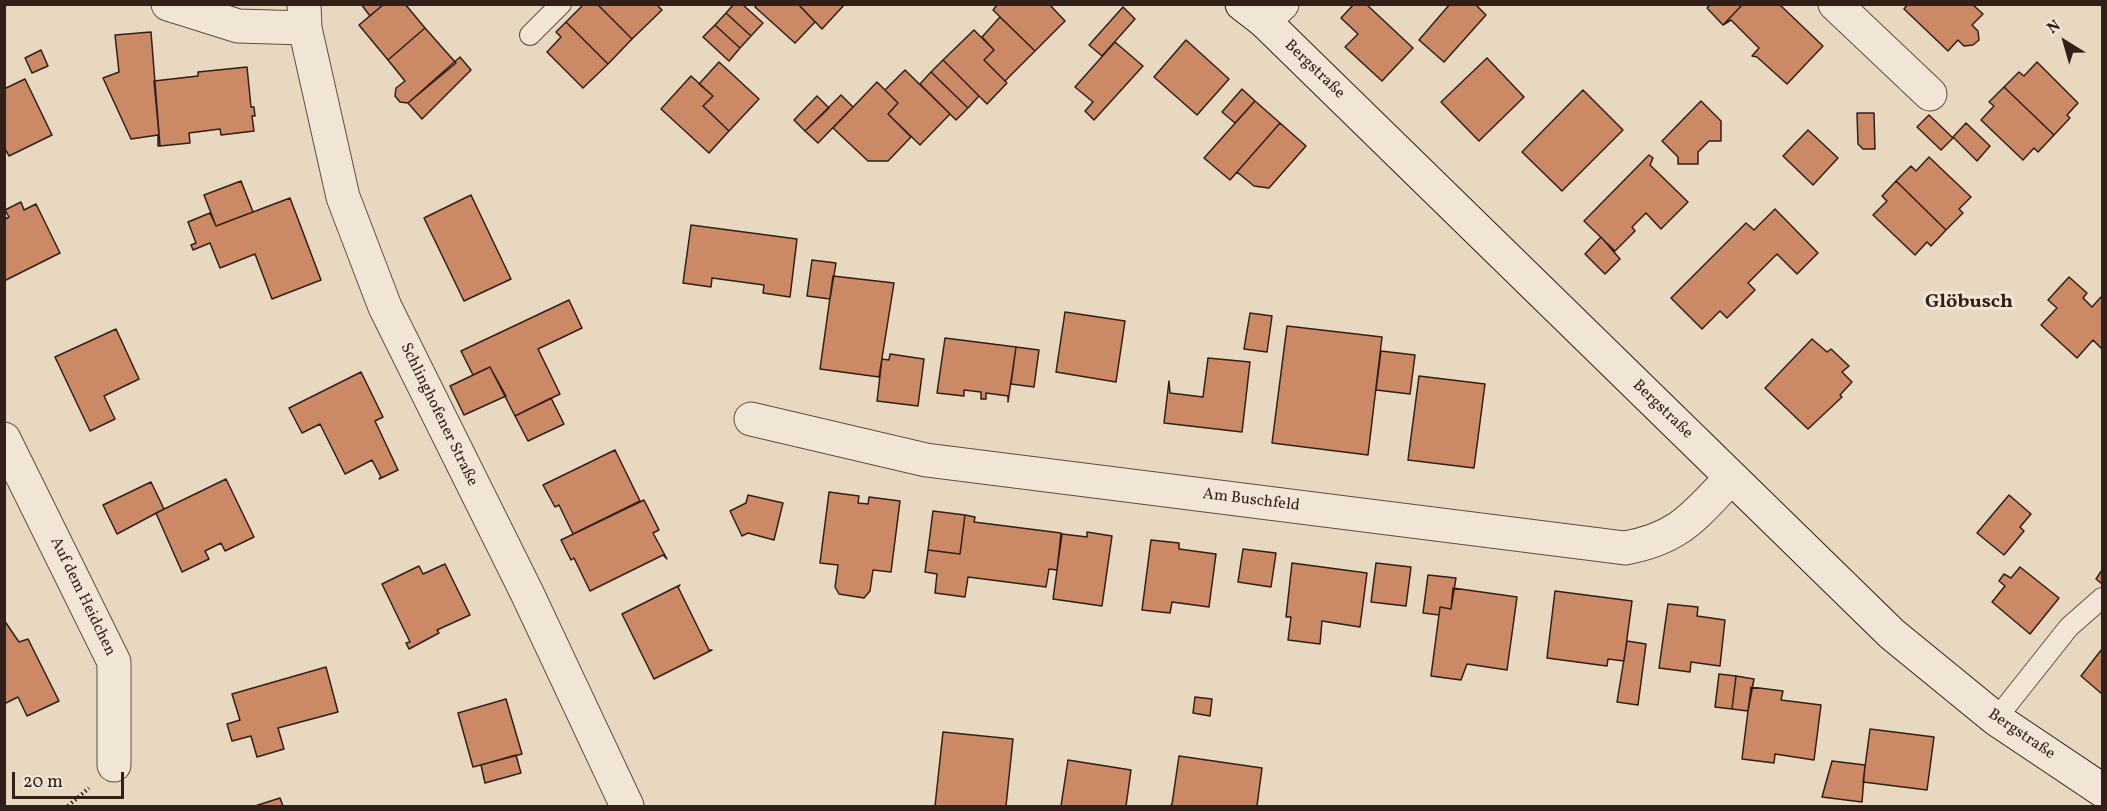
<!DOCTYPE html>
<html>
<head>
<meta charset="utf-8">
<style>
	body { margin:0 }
	#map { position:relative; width:2107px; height:811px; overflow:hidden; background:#e9d8c0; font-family:Vollkorn,serif }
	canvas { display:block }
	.frame { position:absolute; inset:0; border:6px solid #311f18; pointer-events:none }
	.north { position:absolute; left:2035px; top:12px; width:60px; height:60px; -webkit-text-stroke:4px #f1e6d6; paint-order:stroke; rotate:323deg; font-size:16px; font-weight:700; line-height:24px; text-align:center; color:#311f18 }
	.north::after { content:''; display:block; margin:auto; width:21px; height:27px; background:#311f18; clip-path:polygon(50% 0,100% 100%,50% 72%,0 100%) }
	.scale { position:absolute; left:12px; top:772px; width:112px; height:27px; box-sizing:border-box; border:3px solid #311f18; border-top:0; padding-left:8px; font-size:18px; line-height:21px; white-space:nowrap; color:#311f18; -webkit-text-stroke:4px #f1e6d6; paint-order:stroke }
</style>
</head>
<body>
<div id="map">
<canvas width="2107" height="811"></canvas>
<div class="frame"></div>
<div class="north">N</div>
<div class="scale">20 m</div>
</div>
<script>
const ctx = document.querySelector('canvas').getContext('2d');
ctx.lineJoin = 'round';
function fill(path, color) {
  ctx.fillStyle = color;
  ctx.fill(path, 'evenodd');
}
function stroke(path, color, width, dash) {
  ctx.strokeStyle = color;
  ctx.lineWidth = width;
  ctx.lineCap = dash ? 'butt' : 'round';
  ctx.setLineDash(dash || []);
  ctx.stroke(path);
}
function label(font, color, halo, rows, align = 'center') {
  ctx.font = font + ' Vollkorn,serif';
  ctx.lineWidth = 6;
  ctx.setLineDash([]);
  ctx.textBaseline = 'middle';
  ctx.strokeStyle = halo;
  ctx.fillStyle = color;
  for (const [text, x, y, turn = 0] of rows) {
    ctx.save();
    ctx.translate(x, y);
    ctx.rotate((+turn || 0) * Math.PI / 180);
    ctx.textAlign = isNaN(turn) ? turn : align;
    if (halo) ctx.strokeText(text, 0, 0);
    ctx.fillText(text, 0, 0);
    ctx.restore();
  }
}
const building = new Path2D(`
	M361 4H384L370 16Z
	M384 4H405L425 28 388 60 359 25Z
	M584 4H597L632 39 608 64 566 22Z
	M597 4H656L662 10 632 39Z
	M734 4H742L763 23 751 36 726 13Z
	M757 4H798L815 22 795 43 755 7Z
	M798 4H845L822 29Z
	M998 4H1049L1065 21 1035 51 993 10Z
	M1354 4H1366L1413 48 1382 81 1345 47 1358 34 1341 18Z
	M1450 4H1475L1486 15 1444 62 1419 40Z
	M1711 4H1743L1723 25 1707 8Z
	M1743 4H1779L1823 46 1787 84 1757 57 1752 56 1759 48 1731 20 1723 25Z
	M1908 4H1972L1983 14 1972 25 1978 31 1979 40 1973 45 1964 46 1958 40 1948 51 1904 9Z
	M1123 7 1135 19 1102 56 1089 45Z
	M726 13 751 36 740 48 715 25Z
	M1000 17 1035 51 1005 81 984 60 994 50 982 37Z
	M566 22 608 64 583 88 547 52 561 37 556 32Z
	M715 25 740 48 729 61 703 37Z
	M425 28 456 63 408 103 400 102 395 96 396 88 405 81 388 60Z
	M974 30 994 50 984 60 1007 83 987 104 943 60Z
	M151 32 160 146H158V135L131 139 103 78 119 72 115 35Z
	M1186 40 1229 79 1197 115 1154 77Z
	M1115 42 1143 66 1094 120 1085 111 1093 102 1075 87Z
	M41 50 48 66 32 73 25 58Z
	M460 57 471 70 422 119 408 103Z
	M1487 58 1524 97 1479 141 1441 102Z
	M943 60 979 96 968 108 931 72Z
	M719 62 759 99 729 131 703 106 713 96 699 84Z
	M2037 62 2078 103 2067 115 2070 118 2054 135 2004 87 2019 72 2024 76Z
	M247 67 251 107H254L255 116H252L254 131 221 135 220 129 189 133 190 143 160 146 154 81 198 76V72Z
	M905 70 950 114 920 145 888 114 898 103 885 90Z
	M931 72 968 108 956 120 920 84Z
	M691 76 713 96 703 106 729 131 709 153 661 109Z
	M25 79 52 135 9 156 4 147V89Z
	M877 82 898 103 888 114 911 137 888 161H868L833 128Z
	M2004 87 2054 135 2038 152 2034 148 2023 160 1981 120 1994 106 1989 102Z
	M1242 89 1255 101 1235 123 1222 112Z
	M1583 90 1623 130 1562 191 1522 152Z
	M841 95 853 107 818 143 805 131Z
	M817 96 829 108 805 131 794 120Z
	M1255 101 1280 123 1230 180 1204 158Z
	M1701 101 1721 121V141H1709L1698 152V164H1678V157L1662 141Z
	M1857 113H1874L1875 149H1863L1858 144Z
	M1929 115 1953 138 1941 150 1917 127Z
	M1280 123 1306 146 1269 188 1254 186 1237 172Z
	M1966 123 1990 146 1977 161 1953 137Z
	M1808 130 1838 158 1813 185 1783 156Z
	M1649 155 1653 158 1650 165 1688 202 1661 229 1646 213 1632 227 1635 231 1615 251 1584 221Z
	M1929 157 1971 197 1959 209 1963 213 1946 230 1896 181 1911 166 1916 171Z
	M241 181 253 212 216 226 204 195Z
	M1896 181 1946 230 1931 246 1927 242 1915 255 1873 215 1887 201 1882 196Z
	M471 195 511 279 464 301 424 218Z
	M290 198 321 280 272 299 255 254 220 268 210 243 193 250 191 245 196 243 188 222 210 213 216 226Z
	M21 202 24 210 36 204 60 253 4 281V220L9 217 5 210Z
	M1775 209 1818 253 1797 274 1777 254 1748 283 1755 290 1727 318 1720 311 1702 329 1671 298 1746 223 1754 230Z
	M691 225 797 239 790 297 763 293 764 285 712 278 711 287 683 283Z
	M1601 237 1620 259 1605 274 1585 254Z
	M812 260 836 263 830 299 807 296Z
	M833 276 894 283 879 377 820 369Z
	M2069 277 2087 293 2083 298 2092 307 2101 297 2102 299V349L2093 340 2077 358 2041 325 2057 308 2048 300Z
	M569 300 582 328 538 349 560 394 515 416 490 367 473 375 461 351Z
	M1065 312 1125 321 1116 382 1056 372Z
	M1250 313 1272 316 1267 352 1244 349Z
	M1287 326 1382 337 1368 455 1272 443Z
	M116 329 139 379 104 396 115 419 90 431 55 357Z
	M945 338 1016 347 1008 402V396L986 393V399H981V392L964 390V396L937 393Z
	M1812 339 1827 352 1831 349 1849 366 1842 372 1852 382 1840 395 1842 397 1808 429 1765 388Z
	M1016 347 1039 350 1034 387 1011 384Z
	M1381 351 1415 355 1410 394 1376 390Z
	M890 354 924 359 918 406 877 401 882 359 889 360Z
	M1208 358 1250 362 1242 432 1164 423 1169 381 1170 393 1203 397Z
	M490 367 506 396 464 415 450 386Z
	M361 372 383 417 375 421 398 470 379 479 381 477 372 460 345 474 320 424 302 433 289 408Z
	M1419 376 1485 384 1474 468 1408 460Z
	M551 398 564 424 528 441 515 416Z
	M615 450 640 501 573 534 559 505 555 507 543 485Z
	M226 479 254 537 225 551 221 543 205 551 209 559 182 572 156 513Z
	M151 482 164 509 117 534 103 505Z
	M829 492 859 496 858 503 868 504 869 497 900 501 891 572 873 570 870 591 864 598 839 594 835 587 838 565 820 563Z
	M748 495 783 503 774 540 748 533 742 536 730 511 746 503Z
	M2009 495 2031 514 2020 527 2024 531 2004 555 1977 533Z
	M644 500 659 530 653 533 667 559 663 555 590 591 574 558 571 560 561 540Z
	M933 511 965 515 960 554 928 550Z
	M965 515 975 517 974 522 1061 533 1057 570 1049 569 1046 587 968 577 965 597 935 593 937 574 925 572 928 550 960 554Z
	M1087 532 1112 536 1102 606 1053 599 1062 534 1087 537Z
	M1151 540 1179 543V549L1216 554 1209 607 1172 602 1170 613 1142 610Z
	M1243 549 1276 553 1271 587 1238 582Z
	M1292 563 1367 573 1360 627 1322 621 1320 644 1288 640 1291 617H1286Z
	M1376 563 1411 567 1406 606 1371 602Z
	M445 564 470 615 437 630 439 633 409 649 406 643 410 642 382 584 419 566 423 574Z
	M2020 567 2059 598 2030 634 1992 602 2005 586 1999 581 2004 574 2011 578Z
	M2102 570V584L2096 579Z
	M1428 575 1456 578 1451 609 1440 607 1439 615 1423 613Z
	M680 585 678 587 709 650H712L654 679 622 614Z
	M1453 588 1517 597 1507 670 1467 664 1461 680 1431 676 1440 607 1451 609Z
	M1555 591 1632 601 1624 661 1608 659 1607 666 1547 658Z
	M1668 604 1698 607 1697 616 1725 620 1720 666 1691 662 1690 672 1659 668Z
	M4 620 19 642 28 639 59 701 27 716 18 697 4 704Z
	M1627 641 1646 644 1638 705 1617 702Z
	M2102 649V694L2081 676Z
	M326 667 338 712 278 728 284 749 257 757 251 736 232 741 227 724 240 720 232 694Z
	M1719 674 1736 676 1732 709 1715 707Z
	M1736 676 1754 679 1748 711 1732 709Z
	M1751 687 1783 691 1781 700 1821 705 1814 760 1775 754 1774 763 1742 759Z
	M1195 697 1212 699 1210 716 1193 713Z
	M506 699 522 754 473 767 458 713Z
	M1870 729 1934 737 1927 790 1863 782Z
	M943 732 1013 739 1006 806H935Z
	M516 755 521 773 485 783 481 765Z
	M1179 756 1262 768 1257 806H1170L1172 804Z
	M1068 760 1131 770 1126 806H1061Z
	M1832 761 1865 765 1862 802 1822 797Z
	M280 798 283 806H255Z`);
fill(building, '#cb8965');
stroke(building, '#311f18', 1.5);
const lane = new Path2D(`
	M530 35 561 4
	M1996 719 2069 627 2102 598`);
const street = new Path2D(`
	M168 4 238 26 305 28
	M304 4 305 28 343 197 385 307 527 593 627 806
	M1835 4 1930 94
	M1264 21 1282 4
	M751 419 926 460 1625 548C1680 538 1694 516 1731 478
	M4 439 114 662V765`);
const secondary = new Path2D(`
	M1242 4 1264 21 1892 634 1996 719 2102 790`);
stroke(lane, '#5f4d42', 22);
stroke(street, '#5f4d42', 35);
stroke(secondary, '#311f18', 35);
stroke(new Path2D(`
	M68 806 89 788`), '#311f18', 4, [1.5, 3]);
stroke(lane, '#f1e6d6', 20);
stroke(street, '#f1e6d6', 33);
stroke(secondary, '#f1e6d6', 33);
label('16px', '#311f18', '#f1e6d6', [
	["Bergstraße",1314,70,44],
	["Bergstraße",1662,410,44],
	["Schlinghofener Straße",438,415,64],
	["Am Buschfeld",1251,501,7],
	["Auf dem Heidchen",82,597,64],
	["Bergstraße",2021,735,34]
]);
label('bold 20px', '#311f18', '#f1e6d6', [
	["Glöbusch",1969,303]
]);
</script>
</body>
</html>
